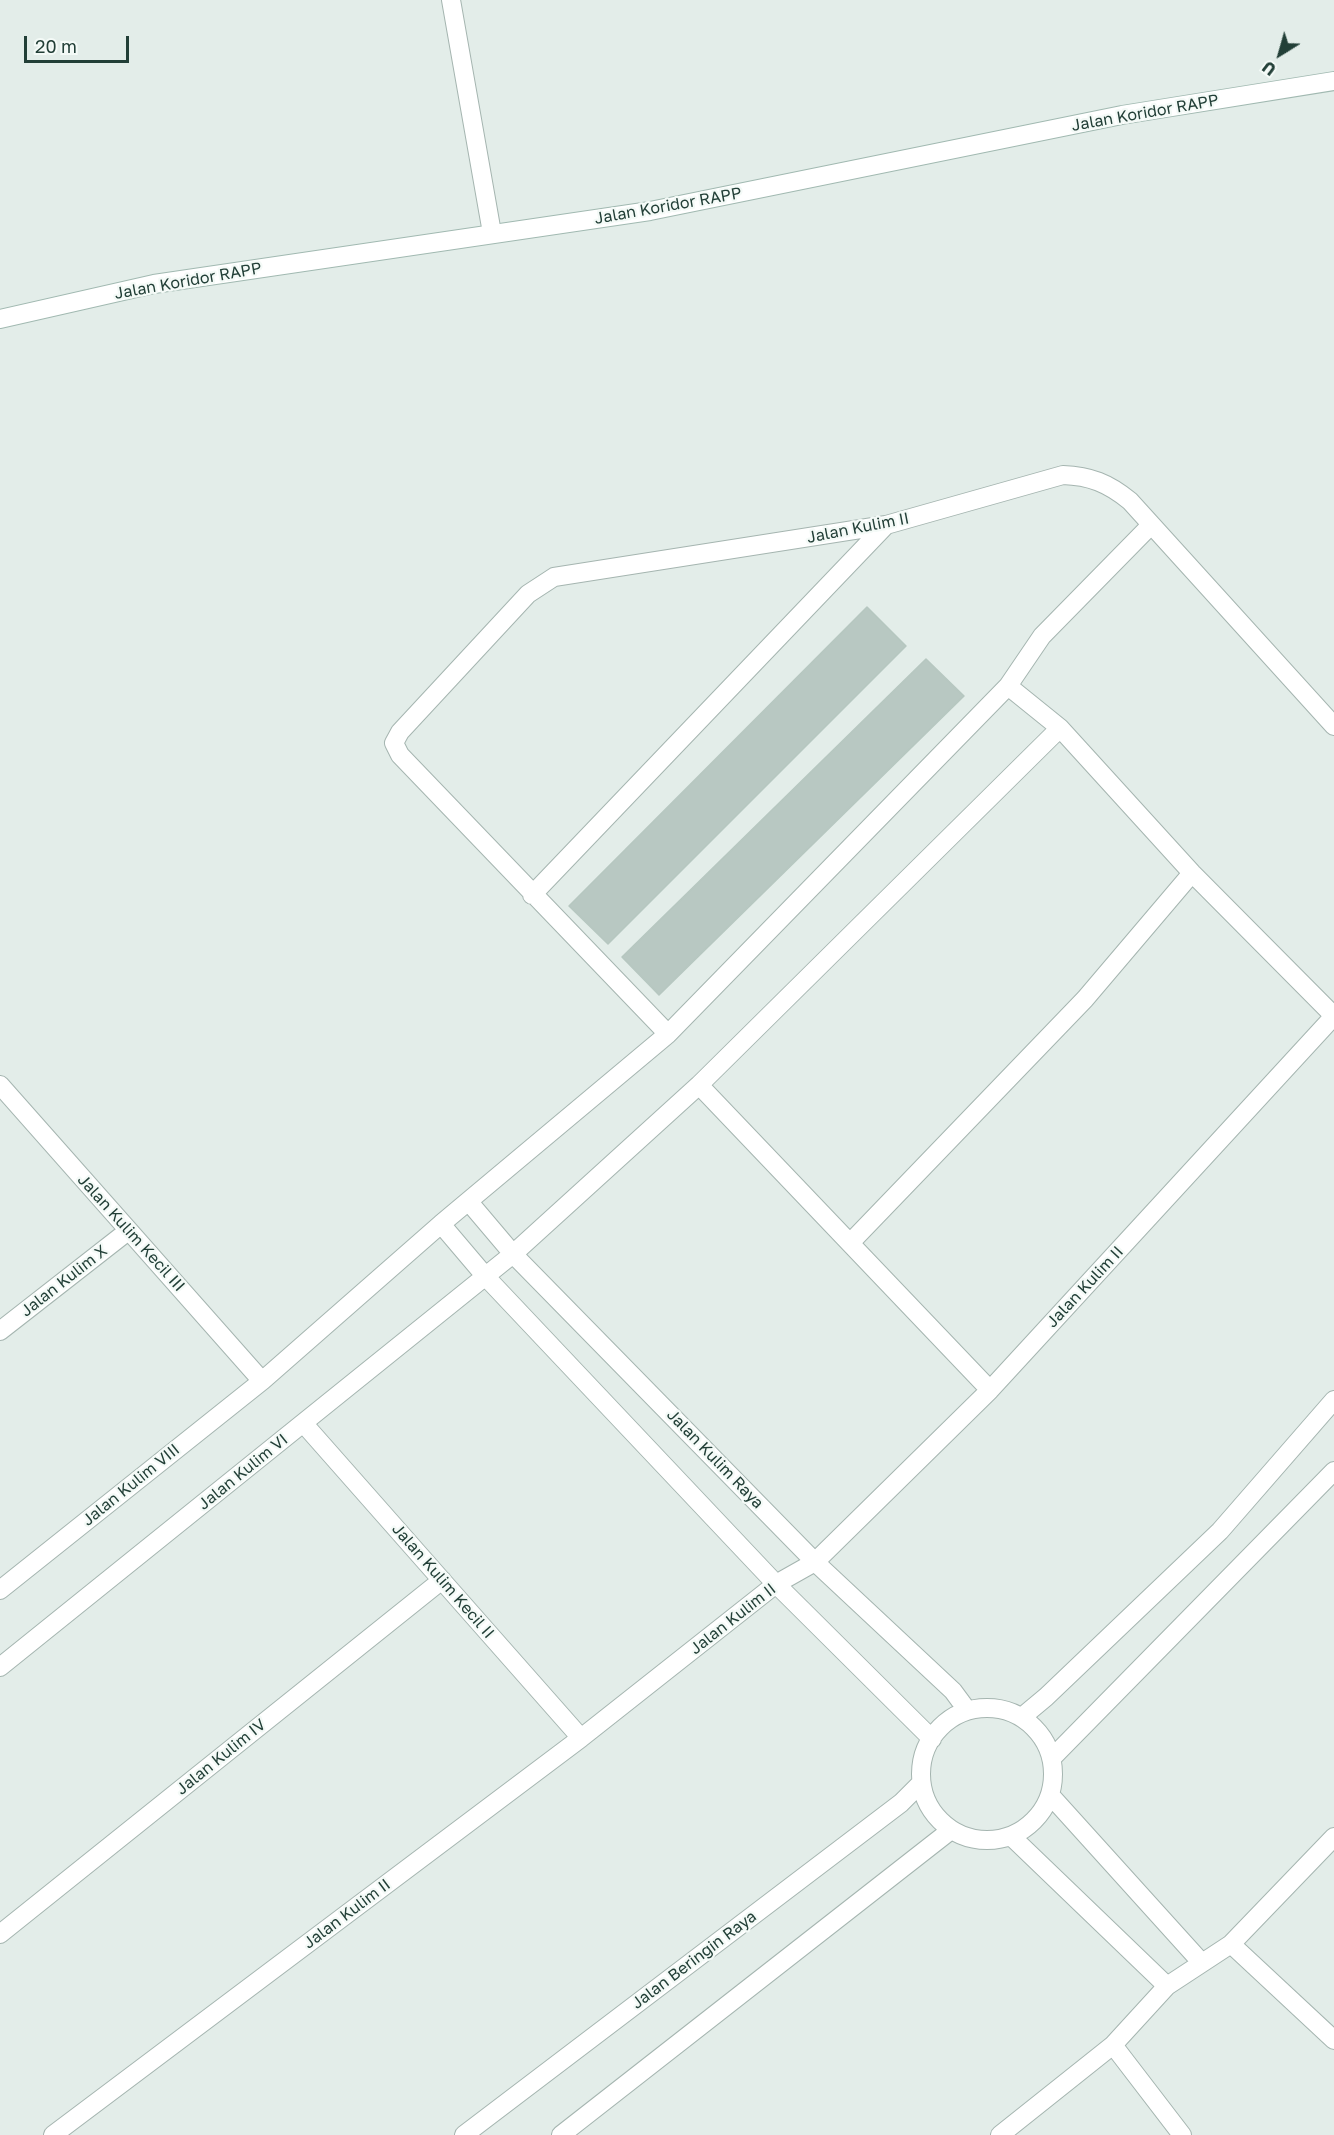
<!DOCTYPE html>
<html>
<head>
<meta charset="utf-8">
<style>
	body { margin:0 }
	#map { position:relative; width:1334px; height:2135px; overflow:hidden; background:#e3ede9; font-family:"Golos Text",sans-serif }
	canvas { display:block }
	.north { position:absolute; left:1250px; top:24px; width:60px; height:60px; -webkit-text-stroke:4px #f4faf7; paint-order:stroke; rotate:217deg; font-size:16px; font-weight:700; line-height:24px; text-align:center; color:#223f37 }
	.north::after { content:''; display:block; margin:auto; width:21px; height:27px; background:#223f37; clip-path:polygon(50% 0,100% 100%,50% 72%,0 100%) }
	.scale { position:absolute; left:24px; top:36px; width:105px; height:27px; box-sizing:border-box; border:3px solid #223f37; border-top:0; padding-left:8px; font-size:18px; line-height:21px; white-space:nowrap; color:#223f37; -webkit-text-stroke:4px #f4faf7; paint-order:stroke }
</style>
</head>
<body>
<div id="map">
<canvas width="1334" height="2135"></canvas>
<div class="north">U</div>
<div class="scale">20 m</div>
</div>
<script>
const ctx = document.querySelector('canvas').getContext('2d');
ctx.lineJoin = 'round';
function fill(path, color) {
  ctx.fillStyle = color;
  ctx.fill(path, 'evenodd');
}
function stroke(path, color, width, dash) {
  ctx.strokeStyle = color;
  ctx.lineWidth = width;
  ctx.lineCap = dash ? 'butt' : 'round';
  ctx.setLineDash(dash || []);
  ctx.stroke(path);
}
function label(font, color, halo, rows, align = 'center') {
  ctx.font = font + ' "Golos Text",sans-serif';
  ctx.lineWidth = 4.5;
  ctx.setLineDash([]);
  ctx.textBaseline = 'middle';
  ctx.strokeStyle = halo;
  ctx.fillStyle = color;
  for (const [text, x, y, turn = 0] of rows) {
    ctx.save();
    ctx.translate(x, y);
    ctx.rotate((+turn || 0) * Math.PI / 180);
    ctx.textAlign = isNaN(turn) ? turn : align;
    if (halo) ctx.strokeText(text, 0, 0);
    ctx.fillText(text, 0, 0);
    ctx.restore();
  }
}
const building = new Path2D(`
	M867 607 906 646 608 944 569 906Z
	M926 659 964 696 659 995 622 957Z`);
fill(building, '#b8c8c2');
stroke(building, '#b6c7c0', 1.5);
const minor = new Path2D(`
	M451 0 492 233
	M1151 525 1042 636 1008 686 1060 728 1192 873 1334 1016
	M532 895 886 525
	M668 1034 1008 686
	M0 1085 262 1381
	M699 1085 990 1390
	M469 1202 513 1254 815 1562 953 1691 967 1710
	M441 1224 486 1277 776 1584 932 1739
	M851 1242 1085 999 1192 873
	M0 1331 128 1231
	M304 1424 581 1738
	M0 1590 262 1381 441 1224 668 1034 400 755 394 743 400 732 528 594 554 577 886 525 1063 475C1090 476 1108 483 1130 501L1334 726
	M0 1667 513 1254 699 1085 1060 728
	M921 1774a66 66 0 1 1 132 0a66 66 0 1 1-132 0Z
	M1022 1717 1046 1697 1220 1531 1334 1400
	M1052 1758 1334 1471
	M1051 1796 1201 1962
	M1012 1837 1167 1986
	M1334 1837 1231 1944 1334 2040
	M0 1934 442 1580
	M1113 2045 1167 1986 1231 1944
	M53 2135 581 1738 776 1584 815 1562 990 1390 1334 1016
	M464 2135 901 1803 921 1783
	M561 2135 951 1830
	M1000 2135 1113 2045 1182 2135`);
const secondary = new Path2D(`
	M0 319 154 284 650 211 1122 115 1334 81`);
stroke(minor, '#a5b5b0', 20);
stroke(secondary, '#a1b9b1', 20);
stroke(minor, '#fff', 18);
stroke(secondary, '#fff', 18);
label('16px', '#223f37', '#f4faf7', [
	["Jalan Koridor RAPP",1145,113,-10],
	["Jalan Koridor RAPP",668,206,-10],
	["Jalan Koridor RAPP",188,281,-10],
	["Jalan Kulim II",858,528,-11],
	["Jalan Kulim Kecil III",131,1233,48],
	["Jalan Kulim X",64,1281,-38],
	["Jalan Kulim II",1085,1287,-47],
	["Jalan Kulim Raya",715,1459,46],
	["Jalan Kulim VI",243,1472,-39],
	["Jalan Kulim VIII",131,1485,-39],
	["Jalan Kulim Kecil II",443,1581,49],
	["Jalan Kulim II",733,1619,-38],
	["Jalan Kulim IV",221,1757,-39],
	["Jalan Kulim II",347,1914,-37],
	["Jalan Beringin Raya",694,1960,-37]
]);
</script>
</body>
</html>
